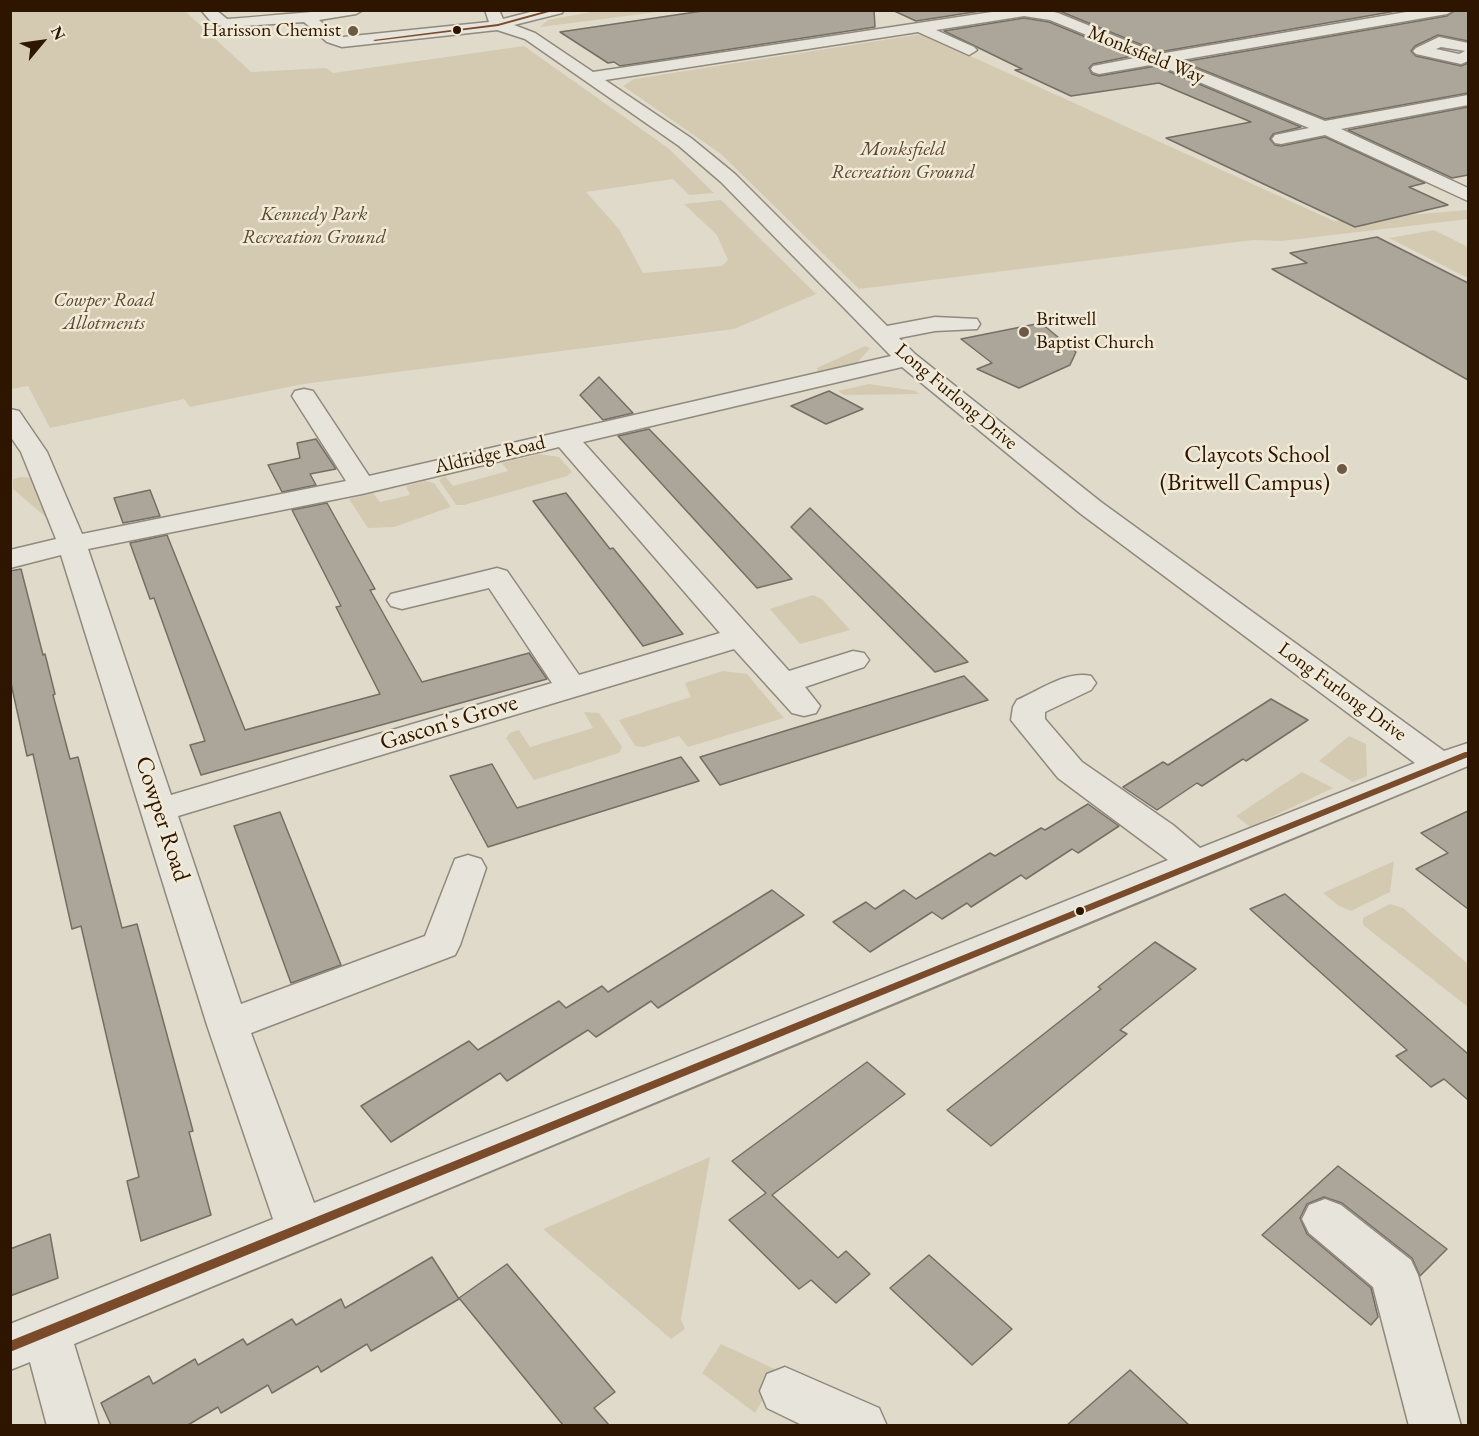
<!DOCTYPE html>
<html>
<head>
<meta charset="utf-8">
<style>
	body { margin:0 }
	#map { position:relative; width:1479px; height:1436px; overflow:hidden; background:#e0daca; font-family:"EB Garamond",serif }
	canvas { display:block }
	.frame { position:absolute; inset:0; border:12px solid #2d1500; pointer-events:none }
	.north { position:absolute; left:12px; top:12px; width:60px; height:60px; -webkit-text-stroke:4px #f1ead6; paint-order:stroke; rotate:61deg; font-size:16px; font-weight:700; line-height:24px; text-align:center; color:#2d1500 }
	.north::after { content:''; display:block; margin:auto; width:21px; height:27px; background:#2d1500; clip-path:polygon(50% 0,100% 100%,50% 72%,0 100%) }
</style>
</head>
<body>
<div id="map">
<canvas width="1479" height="1436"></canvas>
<div class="frame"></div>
<div class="north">N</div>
</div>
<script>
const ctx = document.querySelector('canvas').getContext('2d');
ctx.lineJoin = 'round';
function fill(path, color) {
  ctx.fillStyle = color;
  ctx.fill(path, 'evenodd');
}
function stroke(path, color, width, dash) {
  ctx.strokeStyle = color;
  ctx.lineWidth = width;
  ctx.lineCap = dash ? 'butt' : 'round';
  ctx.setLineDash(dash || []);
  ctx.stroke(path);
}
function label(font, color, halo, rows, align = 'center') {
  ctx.font = font + ' "EB Garamond",serif';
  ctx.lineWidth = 5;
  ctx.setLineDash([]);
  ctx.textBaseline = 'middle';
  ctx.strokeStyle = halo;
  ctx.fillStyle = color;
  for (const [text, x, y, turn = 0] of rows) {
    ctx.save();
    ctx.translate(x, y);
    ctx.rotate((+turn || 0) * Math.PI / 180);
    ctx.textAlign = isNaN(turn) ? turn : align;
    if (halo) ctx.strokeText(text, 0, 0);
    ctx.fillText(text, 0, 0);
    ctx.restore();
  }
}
fill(new Path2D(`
	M11 10 185 11 251 72 326 68 333 73 524 46 668 148 714 193 689 195 673 179 586 192 619 229 643 273 722 266 728 260 717 235 684 204 721 200 816 294 734 329 303 384 190 407 184 399 50 428 28 386 11 389Z
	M596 11V10L665 11 540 27 548 20Z
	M922 34 1334 221 1468 210V219L1282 241 1253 240 859 289 721 154 623 86 634 79Z
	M1434 230 1468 247V278L1389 238Z
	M865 346 870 348 853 368 818 373 817 368Z
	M869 384 916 391 919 394 844 395 838 391Z
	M539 454 559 457 572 472 567 476 464 505H456L439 480 445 476 453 486 508 471 502 463Z
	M21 477 35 478 47 518 13 489V479Z
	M425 481 434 483 451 507 394 527 368 528 349 499 373 493 380 502 410 495 406 486Z
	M813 595 822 599 850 630 800 644 770 609Z
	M723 671 747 674 784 718 688 747 679 736 644 747 635 746 619 720 691 697 685 683Z
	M584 712 599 713 622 747 619 753 534 780 506 738 510 733 519 730 530 747 593 728Z
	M1349 736 1366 744 1367 776 1353 782 1319 761Z
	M1302 772 1333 788 1250 827 1236 816Z
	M1394 861 1390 892 1351 911 1339 906 1323 893Z
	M1390 904 1403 908 1468 964V1007L1363 925V918Z
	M710 1157 681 1319 685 1329 671 1339 543 1229Z
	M721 1344 779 1371 755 1413 702 1373Z`), '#d4cab2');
const building = new Path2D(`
	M709 10H874L875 27 620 66 614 62 608 63 560 32Z
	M892 10H987L916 21Z
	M1057 10H1402L1159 52Z
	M1456 10H1468V41L1438 35 1415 46 1411 51 1416 56 1461 66 1468 63V93L1325 119 1183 62 1447 16Z
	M1024 18 1049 22 1132 56 1093 64 1089 68 1092 74 1099 76 1156 66 1301 127 1273 134 1270 139 1275 145 1281 146 1325 137 1425 183 1409 187 1448 205 1355 227 1166 138 1251 122 1159 83 1071 96 1015 70 1022 69 944 31Z
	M1468 107V175L1452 178 1348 130Z
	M1377 237 1468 283V380L1272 269 1307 263 1290 253Z
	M1041 323 1076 352 1070 365 1019 388 977 369 992 363 961 339Z
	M599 377 633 413 603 420 580 395Z
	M829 391 863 409 826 424 791 406Z
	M649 429 679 460 792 579 757 588 618 436Z
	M316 439 336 469 310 474 316 485 282 492 268 465 300 458 297 443Z
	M150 490 160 516 123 523 114 498Z
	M566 493 610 549 613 548 683 634 643 646 533 501Z
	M327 503 375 589 370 590 422 682 529 653 547 679 201 775 190 745 205 741 154 598 150 599 130 543 167 535 245 730 380 694 336 607 341 606 292 510Z
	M810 508 968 662 935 672 791 527Z
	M21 569 43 655 45 654 55 694 53 695 70 759 78 757 122 928 137 924 193 1131 189 1132 211 1215 141 1241 127 1181 139 1177 81 926 72 929 33 754 27 756 10 679V571Z
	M964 676 988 700 720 785 700 757Z
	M1271 699 1308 720 1246 761 1243 759 1202 786 1197 783 1157 810 1123 787 1163 762 1168 765Z
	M681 757 699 781 488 847 450 776 492 764 517 808Z
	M1088 804 1119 826 1078 853 1072 849 1026 879 1021 875 971 907 967 903 942 919 932 912 870 952 833 922 866 902 875 909 904 890 916 899 990 853 995 856 1041 828 1045 830Z
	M1468 811V909L1416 869 1448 853 1421 833Z
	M280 812 341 965 291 983 234 826Z
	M772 890 804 915 658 1008 651 1001 596 1037 588 1030 507 1081 500 1073 391 1142 361 1106 469 1041 478 1050 559 1001 566 1008 602 986 608 992Z
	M1285 894 1468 1054V1100L1444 1079 1431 1087 1396 1056 1407 1050 1250 909Z
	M1155 942 1196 969 1120 1030 1127 1034 991 1146 947 1110 1101 989 1098 987Z
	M867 1062 905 1094 772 1195 838 1258 846 1251 870 1274 836 1303 811 1280 799 1289 729 1220 766 1193 732 1161Z
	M1338 1166 1447 1249 1420 1276 1412 1258 1342 1203 1324 1197 1307 1204 1300 1218 1307 1234 1371 1288 1378 1317 1371 1325 1262 1235Z
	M50 1234 58 1278 10 1296V1249Z
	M929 1255 1012 1329 972 1365 890 1288Z
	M432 1257 459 1299 371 1351 367 1344 321 1372 318 1366 272 1393 268 1385 221 1413 218 1407 188 1425H111L101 1403 149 1376 153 1384 195 1359 198 1365 243 1339 247 1345 292 1319 296 1325 341 1299 345 1308Z
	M507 1264 615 1392 594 1408 609 1425H563L459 1298Z
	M1130 1370 1189 1425H1067Z`);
fill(building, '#aca69a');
stroke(building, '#756e63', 1.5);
const minor = new Path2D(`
	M201 10H216L227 19C272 16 317 10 363 10L356 14 319 20 337 36 343 37 489 22 485 10H499L503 19 538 10H564L562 13 514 25 535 33 593 72 1005 10H1045L1058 13 1159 54 1418 10H1454L1447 14 1175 61 1325 121 1468 95V105L1341 129 1468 188V201L1325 135 1281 144 1275 143 1272 139 1275 135 1309 128 1156 64 1099 74 1093 72 1091 69 1093 66 1140 57 1050 20 1024 16 936 30 974 47 977 50 969 55 918 32 605 80 691 138 735 174 887 326 935 317 977 319 980 324 977 329 935 331 899 338 915 354 1101 502 1444 751 1468 743V766C1003 957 539 1151 74 1344L99 1426H47L30 1362 10 1370V1324L273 1219 207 1025 61 555 10 568V550L56 539 21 452 10 436V409L19 411 47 452 82 534 346 481 292 396 295 391 304 389 313 391 369 476 891 356 721 182 679 146 525 39 497 30 342 47 327 42 304 22 227 27 213 24ZM902 367 1081 514 1415 763 1200 848 1173 825 1082 762 1045 719V712L1091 690 1096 683 1091 676C1067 670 1040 690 1017 700L1013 707 1011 720 1058 778 1168 860 314 1203 251 1033 455 955 460 945 486 868 481 859 468 855 455 859 425 936 241 1004 178 816 734 649 792 713 804 716 816 713 820 706 805 687 864 667 869 660 864 653 853 651 789 671 583 442ZM559 447 720 633 579 675 507 571 497 568 391 594 387 600 391 606 402 609 489 588 552 683 171 795 88 549 362 494Z
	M1439 37 1468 43V61L1461 64 1416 54 1413 51 1416 48ZM1441 47 1465 51 1459 54 1436 49Z
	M1325 1199 1341 1205 1411 1260 1418 1275 1461 1426H1409L1373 1287 1309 1233 1302 1219 1309 1205Z
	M785 1367 879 1408 887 1426H804L767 1408 760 1391 767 1374Z`);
stroke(minor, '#90897d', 3);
fill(minor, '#e7e4dc');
fill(new Path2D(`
	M549 10H556L498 26 375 41 373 40 498 24Z
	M1465 752H1468V757L924 978 10 1352V1341Z`), '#7a4b2a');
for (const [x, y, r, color] of [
	[457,30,5,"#2d1500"],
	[353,31,6,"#6c5a47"],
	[1024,332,6,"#6c5a47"],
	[1342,469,6,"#6c5a47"],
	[1080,911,5,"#2d1500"]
]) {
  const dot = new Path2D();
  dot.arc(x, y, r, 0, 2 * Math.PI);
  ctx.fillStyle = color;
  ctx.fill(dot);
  stroke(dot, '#f1ead6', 2);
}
label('20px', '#2d1500', '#f1ead6', [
	["Harisson Chemist",341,31],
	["Britwell",1036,320,"left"],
	["Baptist Church",1036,343,"left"]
], 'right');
label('20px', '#2d1500', '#f1ead6', [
	["Monksfield Way",1146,55,22],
	["Long Furlong Drive",956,397,40],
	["Aldridge Road",490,455,-13],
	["Long Furlong Drive",1342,692,36]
]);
label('italic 20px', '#5c4730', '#f1ead6', [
	["Monksfield",903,150],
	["Recreation Ground",903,173],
	["Kennedy Park",314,215],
	["Recreation Ground",314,238],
	["Cowper Road",104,301],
	["Allotments",104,324]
]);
label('24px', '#2d1500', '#f1ead6', [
	["Claycots School",1330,455],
	["(Britwell Campus)",1330,483]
], 'right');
label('24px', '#2d1500', '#f1ead6', [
	["Gascon's Grove",449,723,-17],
	["Cowper Road",162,819,72]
]);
</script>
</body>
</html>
